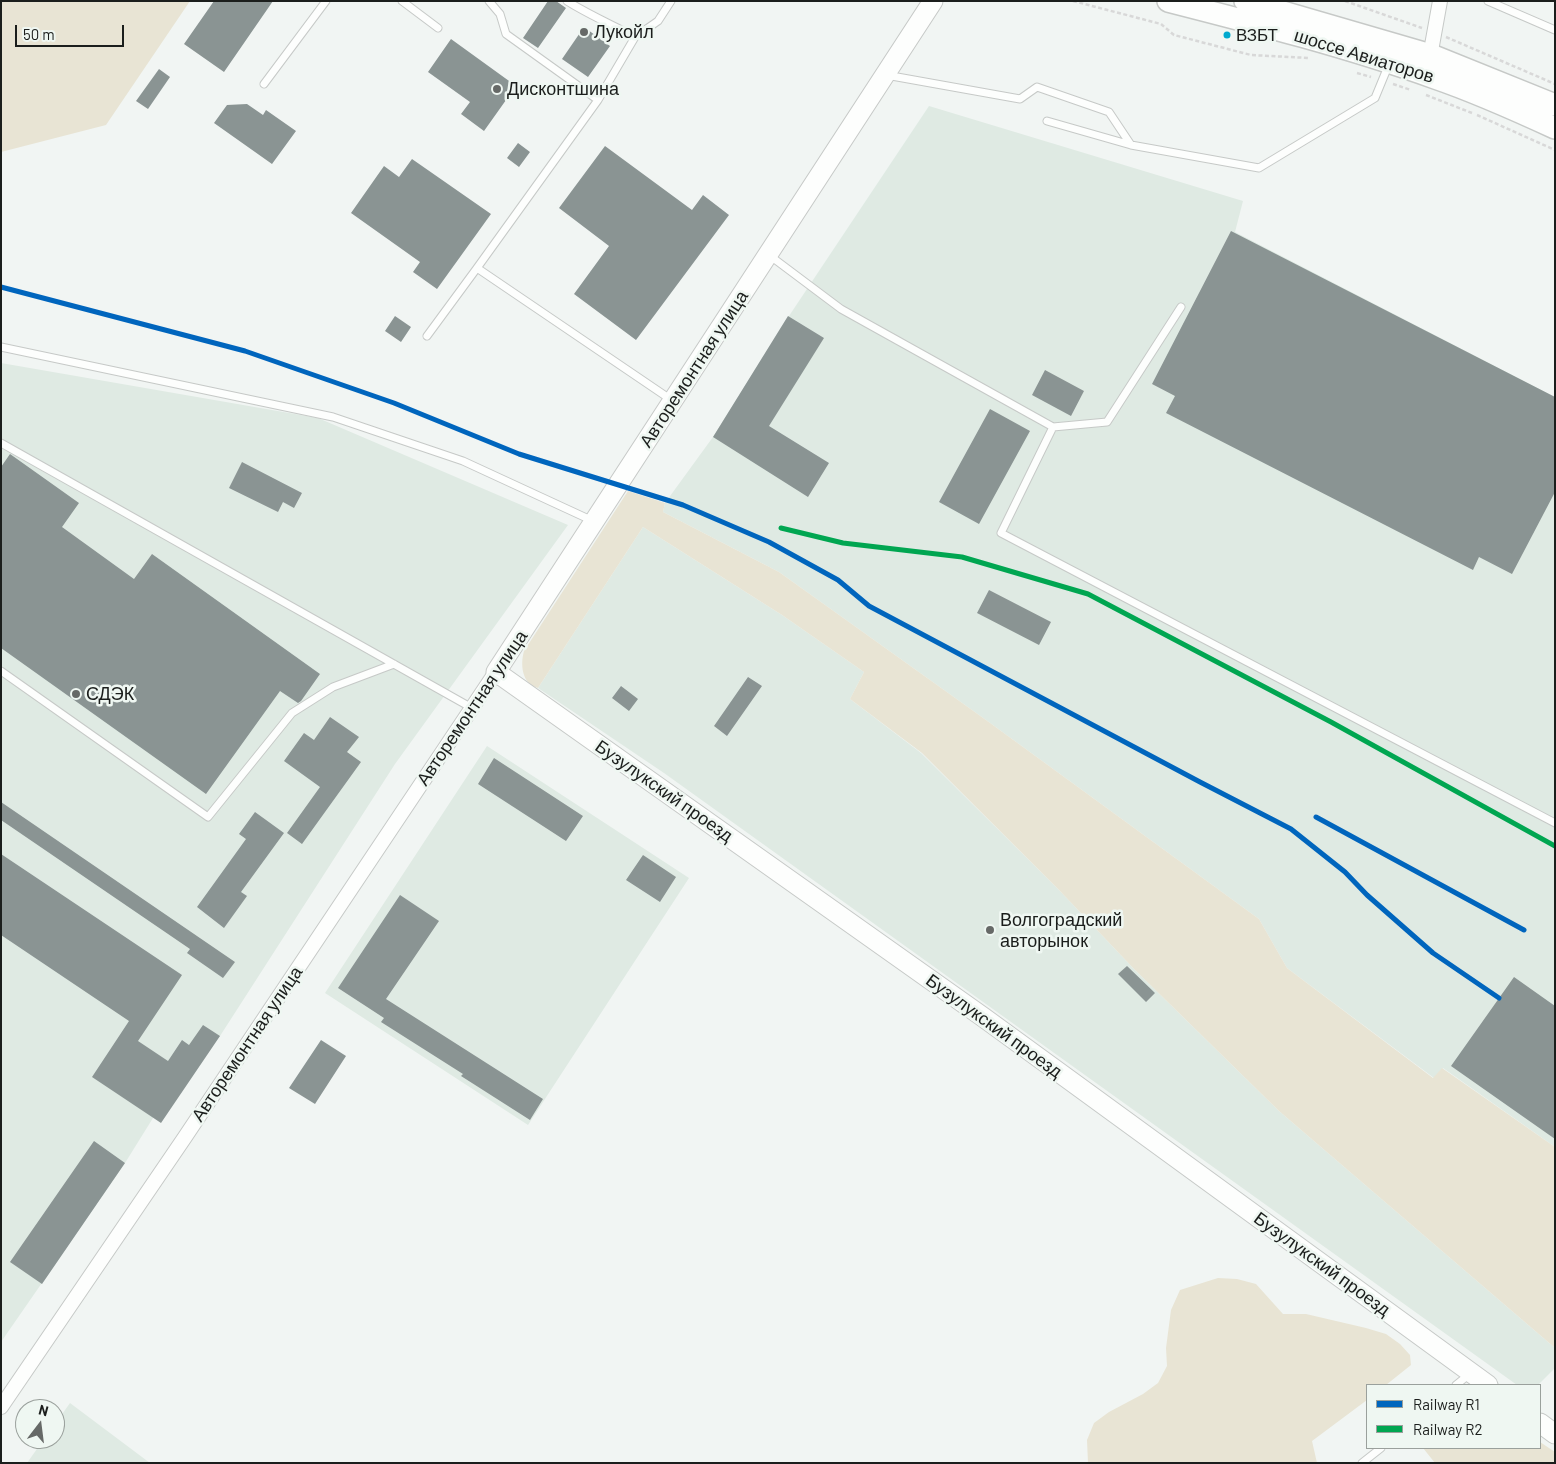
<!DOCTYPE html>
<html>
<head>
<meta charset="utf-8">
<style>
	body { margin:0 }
	#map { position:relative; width:1556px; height:1464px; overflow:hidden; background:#f1f5f3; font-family:Barlow,sans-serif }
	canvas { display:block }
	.frame { position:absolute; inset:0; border:2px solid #1b1e1c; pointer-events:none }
	.legend { position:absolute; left:1366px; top:1384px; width:175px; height:65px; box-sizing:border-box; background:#eff7f2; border:1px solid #9aa09c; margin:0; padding:6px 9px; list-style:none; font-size:15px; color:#1b1e1c }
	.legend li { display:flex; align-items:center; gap:10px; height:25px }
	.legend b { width:25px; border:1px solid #9aa09c }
	.north { position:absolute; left:15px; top:1399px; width:50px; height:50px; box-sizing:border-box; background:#eff7f2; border:1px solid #9aa09c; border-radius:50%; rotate:15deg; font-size:14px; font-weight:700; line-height:20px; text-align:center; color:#1b1e1c }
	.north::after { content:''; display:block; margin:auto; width:18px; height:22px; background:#666967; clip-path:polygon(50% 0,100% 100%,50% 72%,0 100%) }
	.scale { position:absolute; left:15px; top:25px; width:109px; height:22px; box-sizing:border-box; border:2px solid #1b1e1c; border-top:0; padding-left:6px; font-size:15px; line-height:18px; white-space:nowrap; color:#1b1e1c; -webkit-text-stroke:4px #eff7f2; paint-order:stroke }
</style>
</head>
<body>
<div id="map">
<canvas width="1556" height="1464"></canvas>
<div class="frame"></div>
<ul class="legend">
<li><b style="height:6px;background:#0065bd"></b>Railway R1</li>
<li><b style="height:6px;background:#00a651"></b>Railway R2</li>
</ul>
<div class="north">N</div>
<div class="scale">50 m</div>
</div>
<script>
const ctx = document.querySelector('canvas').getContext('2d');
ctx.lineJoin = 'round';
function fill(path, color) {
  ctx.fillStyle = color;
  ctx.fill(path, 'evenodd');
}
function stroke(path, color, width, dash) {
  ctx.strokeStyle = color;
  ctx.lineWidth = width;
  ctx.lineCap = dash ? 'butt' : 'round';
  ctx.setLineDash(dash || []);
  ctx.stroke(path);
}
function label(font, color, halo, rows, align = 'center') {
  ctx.font = font + ' Barlow,sans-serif';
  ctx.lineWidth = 5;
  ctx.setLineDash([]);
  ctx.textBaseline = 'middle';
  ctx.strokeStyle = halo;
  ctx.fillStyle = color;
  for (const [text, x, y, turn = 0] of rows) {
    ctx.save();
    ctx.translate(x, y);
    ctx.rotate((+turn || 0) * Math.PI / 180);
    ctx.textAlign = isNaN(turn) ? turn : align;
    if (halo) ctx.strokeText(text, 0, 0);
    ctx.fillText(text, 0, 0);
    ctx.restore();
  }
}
fill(new Path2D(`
	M929 106 1243 201 1235 232 1555 397V1147L1443 1068 1434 1078 1287 968 1259 919 986 720 779 572 663 512 665 503 713 437 789 316Z
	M1 363 318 418 568 525 395 764 220 1036 153 1118 125 1163 1 1342Z
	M643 527 782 615 864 672 850 699 921 753 1059 890 1134 969 1279 1111 1555 1348V1368L1538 1385H1517L664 773 538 688Z
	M487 746 689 878 528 1125 325 993Z
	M70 1403 150 1463H27L44 1439H55V1424Z`), '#dfeae3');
fill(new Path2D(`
	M1 1H190L106 125 1 152Z
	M628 491 665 503 663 512 779 572 986 720 1259 919 1287 968 1433 1078 1442 1068 1555 1147V1348L1279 1111 1134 969 1059 890 922 753 850 699 864 672 782 615 643 527 538 688C522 684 520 665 524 651Z
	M1218 1278 1237 1279 1256 1284 1283 1314H1306L1366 1328 1386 1334 1400 1344 1410 1355 1411 1365 1386 1385H1367V1400L1312 1441 1317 1463H1088L1087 1440 1094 1423 1109 1412 1143 1394 1158 1383 1167 1366 1166 1348 1171 1310 1180 1290Z
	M1540 1442 1555 1452V1463H1435L1423 1448H1540Z`), '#e8e4d4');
fill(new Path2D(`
	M214 1H273L224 72 184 44Z
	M548 1H556L566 8 538 48 523 38Z
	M584 27 610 46 588 77 562 59Z
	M451 39 516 86 484 131 461 114 470 102 428 72Z
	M159 69 170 77 148 109 136 101Z
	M247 104 263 115 266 110 296 131 272 164 214 123 227 105Z
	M518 143 530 152 519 167 507 158Z
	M605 146 692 210 703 195 729 215 636 340 574 294 609 246 559 208Z
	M412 159 491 214 437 289 413 272 420 262 351 213 384 166 399 177Z
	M1231 231 1555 397V492L1512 574 1479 557 1473 570 1166 413 1175 396 1152 384Z
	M395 316 411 327 401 342 385 331Z
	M788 316 824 338 769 426 829 463 808 497 713 437Z
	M1045 370 1084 391 1071 416 1032 395Z
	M990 409 1030 431 979 524 939 502Z
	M10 454 79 503 62 527 134 579 152 554 320 674 301 701 298 703 280 691 206 794 1 648V467Z
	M242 462 302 493 294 508 283 502 278 512 229 488Z
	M989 590 1051 622 1039 645 977 613Z
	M748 677 762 686 727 736 714 726Z
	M621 686 638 699 629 711 612 698Z
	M330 717 359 737 347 752 361 762 302 844 287 833 320 787 284 761 304 733 314 740Z
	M494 758 583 816 566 841 478 784Z
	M1 802 235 962 223 978 187 953 190 949 1 820Z
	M255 812 284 833 241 892 247 896 224 928 197 907 246 839 239 834Z
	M1 854 182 975 138 1041 168 1061 182 1040 189 1045 203 1025 220 1036 161 1123 92 1077 129 1021 1 935Z
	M643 855 676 877 660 902 626 880Z
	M400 895 439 921 386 999 543 1099 530 1120 461 1076 463 1074 381 1022 384 1018 338 988Z
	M1127 966 1155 993 1146 1002 1118 974Z
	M1514 977 1555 1006V1139L1451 1066Z
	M321 1040 346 1056 315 1104 289 1088Z
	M94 1141 125 1163 42 1284 10 1262Z`), '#8a9493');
const lane = new Path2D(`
	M402 1 438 28
	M489 1 500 14 506 34 598 100
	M567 1C589 15 613 25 635 37L658 21 671 1
	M1488 1 1555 30
	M635 37 598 100 477 268 673 401
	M886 75 1020 99 1037 87 1109 112 1131 145 1259 168 1375 98 1389 64
	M264 84 326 1
	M1047 121 1131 145
	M769 255 841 309 1053 427 1001 533 1555 823
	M427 336 477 268
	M1 347 333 417 463 461 593 521
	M1053 427 1107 422 1181 307
	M1 443 472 708
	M1 671 208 817 292 713 333 687 394 664
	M1456 1385 1471 1373
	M1362 1463 1381 1448`);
const street = new Path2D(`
	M1429 62 1440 1
	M1 1407 185 1137 496 672`);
const secondary = new Path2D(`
	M933 1 496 672 983 1017 1488 1385
	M1540 1423 1555 1434`);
const primary = new Path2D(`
	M1168 1C1258 24 1348 47 1435 78 1476 92 1516 110 1555 128
	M1245 1 1431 55 1555 105`);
stroke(lane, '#c6c9c7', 9);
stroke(street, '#c6c9c7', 16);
stroke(secondary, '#c6c9c7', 21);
stroke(primary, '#c6c9c7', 24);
stroke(new Path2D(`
	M1073 1 1161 24 1174 35 1251 55 1309 58
	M1345 1 1422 28
	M1446 37 1555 84
	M1357 73 1371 77
	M1393 84 1411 90
	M1426 95 1472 113
	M1477 115 1555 150`), '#d8d8d8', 2.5, [4, 2.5]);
stroke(lane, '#fdfefd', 7);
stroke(street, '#fdfefd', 14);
stroke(secondary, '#fdfefd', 19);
stroke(primary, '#fdfefd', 21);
stroke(new Path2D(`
	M1 287 245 351 394 403 519 454 683 505 769 542 838 580 869 606 1200 782 1291 829 1345 872 1367 895 1433 953 1499 998
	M1316 817 1524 930`), '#0065bd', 5);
stroke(new Path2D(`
	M781 528 843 543 962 557 1088 594 1331 722 1555 846`), '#00a651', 5);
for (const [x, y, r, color] of [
	[584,32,5,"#666967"],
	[1227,35,4.5,"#00a9ce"],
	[497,89,5,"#666967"],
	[76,694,5,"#666967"],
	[990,930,5,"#666967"]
]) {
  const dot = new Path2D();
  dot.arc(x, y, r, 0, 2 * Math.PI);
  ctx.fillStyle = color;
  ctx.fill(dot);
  stroke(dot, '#eff7f2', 2);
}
label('17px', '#1b1e1c', '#eff7f2', [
	["ВЗБТ",1236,35]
], 'left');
label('18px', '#1b1e1c', '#eff7f2', [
	["Лукойл",594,32],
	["Дисконтшина",507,89],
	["СДЭК",86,694],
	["Волгоградский",1000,920],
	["авторынок",1000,941]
], 'left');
label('18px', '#1b1e1c', '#eff7f2', [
	["шоссе Авиаторов",1364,56,17],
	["Авторемонтная улица",694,369,-57],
	["Авторемонтная улица",472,708,-56],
	["Бузулукский проезд",664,791,35],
	["Бузулукский проезд",994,1026,36],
	["Авторемонтная улица",247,1044,-56],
	["Бузулукский проезд",1322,1264,36]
]);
</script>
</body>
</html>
